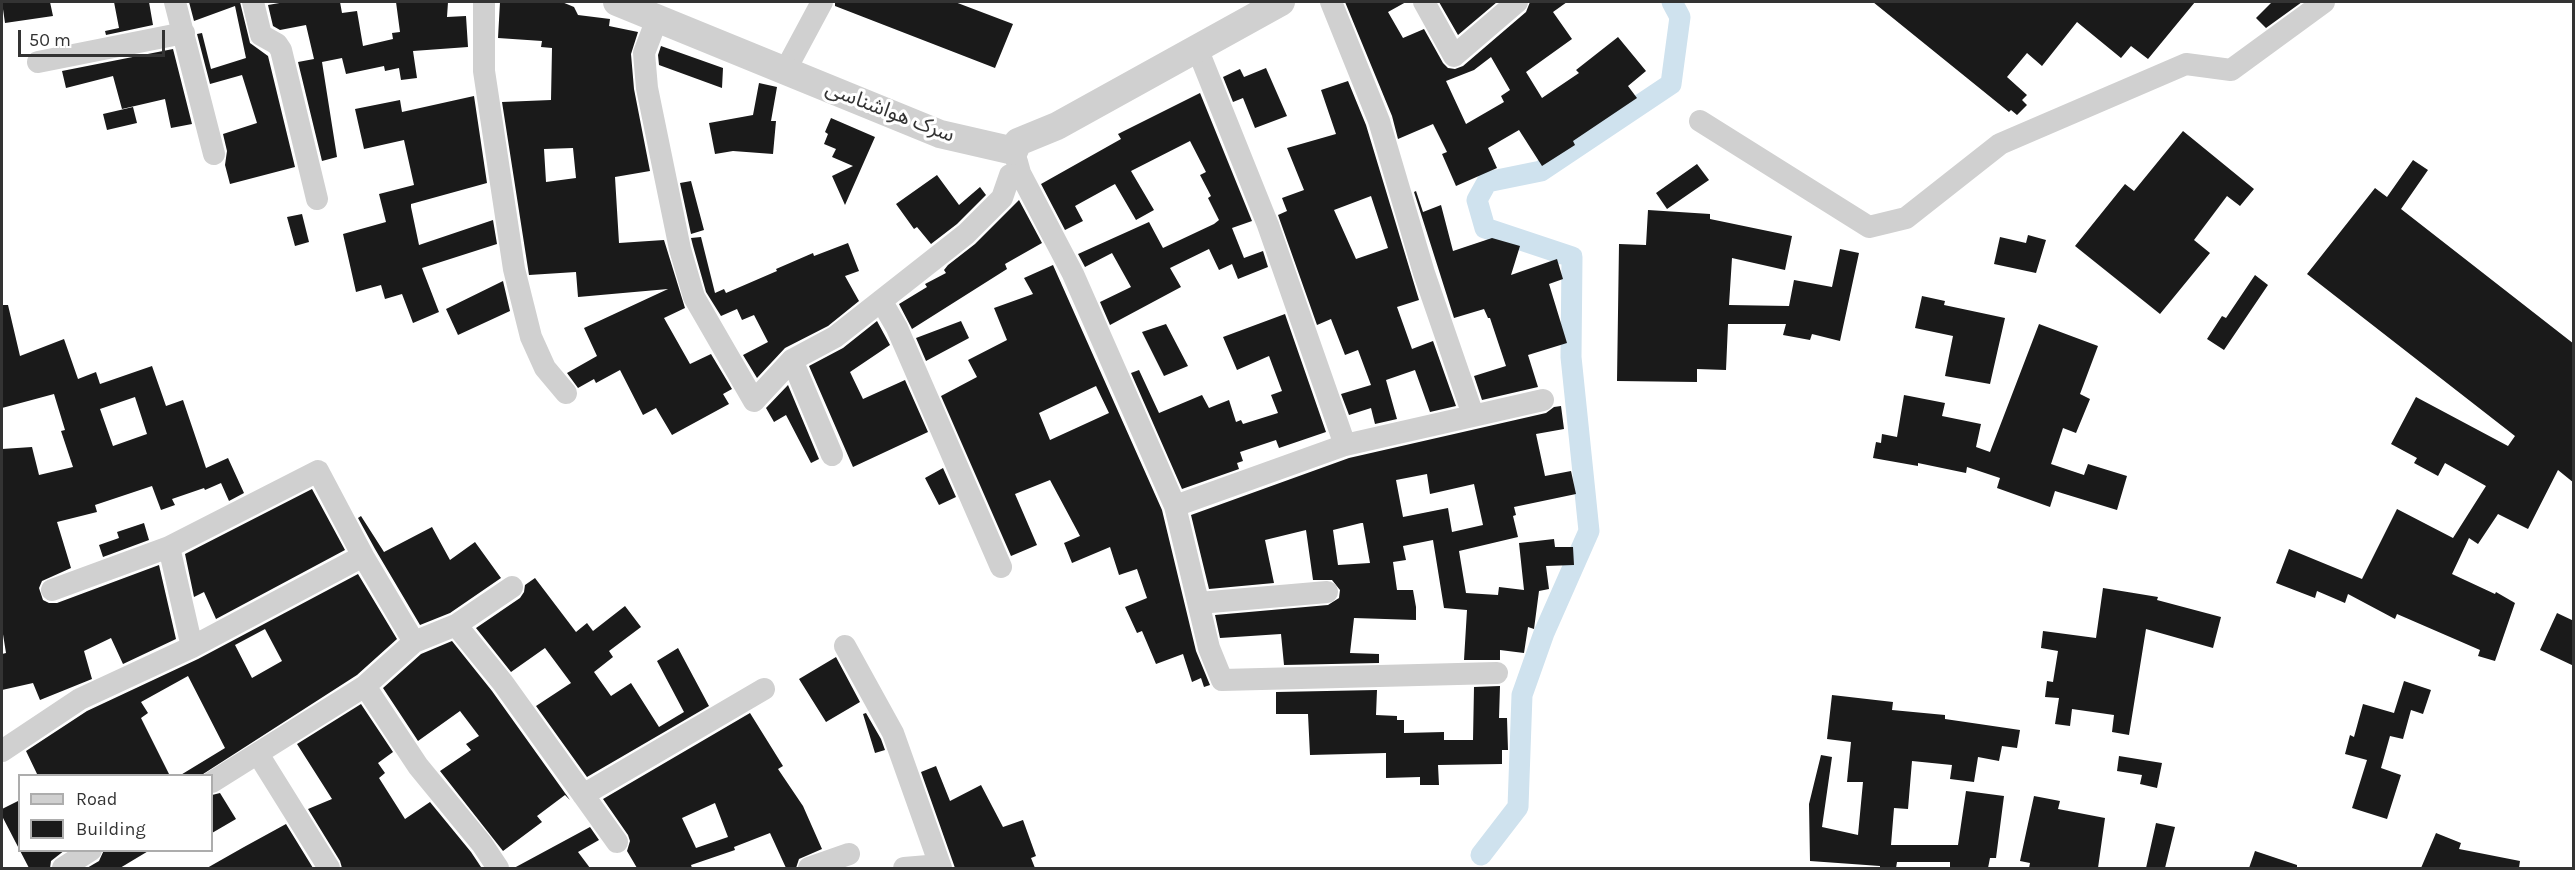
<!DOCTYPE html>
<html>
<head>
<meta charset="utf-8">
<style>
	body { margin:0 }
	#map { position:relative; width:2575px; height:870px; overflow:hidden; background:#fff; font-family:Karla,sans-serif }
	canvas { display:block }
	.frame { position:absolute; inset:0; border:3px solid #333; pointer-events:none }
	.legend { position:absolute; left:18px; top:774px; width:195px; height:78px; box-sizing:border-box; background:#fff; border:2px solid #adadad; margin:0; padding:8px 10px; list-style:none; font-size:18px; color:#333 }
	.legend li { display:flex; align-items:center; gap:12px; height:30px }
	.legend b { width:30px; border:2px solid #adadad }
	.scale { position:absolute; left:18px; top:30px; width:147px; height:27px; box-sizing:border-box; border:3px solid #333; border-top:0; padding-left:8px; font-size:18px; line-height:21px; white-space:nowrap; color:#333; -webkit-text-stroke:4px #fff; paint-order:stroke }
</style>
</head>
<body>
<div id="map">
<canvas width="2575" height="870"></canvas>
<div class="frame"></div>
<ul class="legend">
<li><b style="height:8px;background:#d0d0d0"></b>Road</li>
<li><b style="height:16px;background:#1a1a1a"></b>Building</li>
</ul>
<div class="scale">50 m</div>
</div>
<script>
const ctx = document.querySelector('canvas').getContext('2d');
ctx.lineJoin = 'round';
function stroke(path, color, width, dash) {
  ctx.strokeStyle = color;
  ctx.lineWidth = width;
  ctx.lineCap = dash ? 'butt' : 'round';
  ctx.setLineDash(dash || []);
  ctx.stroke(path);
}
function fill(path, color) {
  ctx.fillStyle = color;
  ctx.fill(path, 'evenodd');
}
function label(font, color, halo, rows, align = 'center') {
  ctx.font = font + ' Karla,"Noto Sans Arabic",sans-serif';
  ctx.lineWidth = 6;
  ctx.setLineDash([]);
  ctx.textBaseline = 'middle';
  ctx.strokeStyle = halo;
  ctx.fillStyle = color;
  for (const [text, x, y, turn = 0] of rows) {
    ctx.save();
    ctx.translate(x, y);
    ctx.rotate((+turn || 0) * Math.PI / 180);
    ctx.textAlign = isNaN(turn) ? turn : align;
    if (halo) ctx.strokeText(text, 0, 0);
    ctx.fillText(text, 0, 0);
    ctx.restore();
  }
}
stroke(new Path2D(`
	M1481 855 1518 807 1522 695 1544 633 1589 531 1571 357 1572 257 1485 228 1477 200 1487 182 1541 171 1671 84 1680 17 1672 2`), '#cfe2ee', 21);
fill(new Path2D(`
	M2 2H50L53 16 5 23Z
	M114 2H149L153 25 106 35 105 31 119 28Z
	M189 2H240L250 43 268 56 295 167 230 184 225 165 227 151 223 134 257 123 242 75 210 84 197 34 202 33 211 69 246 58 235 6 194 21Z
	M285 2H340L342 13 357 11 363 46 393 39 392 33 400 32 396 2H448L447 17 466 16 468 47 413 51 417 78 401 80 399 68 385 71 384 66 346 74 342 58 322 62 337 157 322 161 298 62 314 59 306 25 280 30 273 26 268 5Z
	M500 2H562L574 7 578 15 610 19 609 26 638 32 631 54 634 89 650 171 615 177 619 243 664 240 685 308 664 318 690 364 711 354 732 389 723 394 729 404 672 435 656 408 643 415 620 370 596 383 594 379 578 388 567 373 597 356 584 328 668 289 578 297 576 272 529 275 502 102 551 100 552 48 541 47 542 41 498 38ZM573 148 576 178 546 182 544 149Z
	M835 2H955L1013 24 995 68 835 6Z
	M1345 2H1406L1388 12 1403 38 1424 29 1443 63 1448 68 1455 69 1463 66 1526 12 1530 2H1567L1553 12 1572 39 1526 72 1542 98 1579 73 1576 70 1618 37 1646 71 1628 86 1637 98 1573 141 1575 145 1542 166 1519 130 1488 148 1497 168 1456 186 1442 154 1447 152 1433 124 1398 139 1392 116ZM1491 57 1510 90 1501 96 1504 102 1466 124 1446 81 1474 70Z
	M1439 2H1497L1458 35Z
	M1873 2H2195L2148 59 2131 46 2121 58 2077 22 2042 66 2027 53 2007 77 2027 95 2022 100 2027 105 2017 115 2011 110 2009 112Z
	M2272 2H2302L2266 28 2256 18Z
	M661 46 723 68 722 88 659 65 658 55Z
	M173 49 192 124 171 128 165 99 122 109 113 76 66 88 62 71Z
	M1266 68 1287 116 1255 128 1243 98 1233 102 1223 77 1240 69 1244 77Z
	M1348 81 1366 125 1419 300 1397 307 1412 349 1433 341 1456 406 1430 412 1415 370 1386 380 1397 419 1375 424 1371 408 1349 415 1341 394 1371 385 1358 350 1345 355 1331 319 1317 325 1278 215 1287 211 1282 198 1304 190 1287 148 1336 134 1321 90ZM1371 196 1388 248 1356 259 1334 210Z
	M759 83 777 87 771 121H776L773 154 733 151 715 154 709 123 753 115Z
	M1200 93 1252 221 1232 228 1244 258 1263 251 1268 267 1238 279 1232 264 1219 270 1209 249 1170 268 1181 287 1110 325 1100 302 1131 287 1112 253 1085 267 1078 254 1149 222 1163 248 1214 224 1219 220 1208 198 1211 196 1200 175 1206 172 1190 141 1131 171 1154 210 1136 220 1115 184 1075 206 1083 221 1065 230 1041 184 1121 139 1118 134Z
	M474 96 487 183 411 204V207L419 245 493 220 497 244 422 268 439 312 413 323 402 294 385 299 381 285 356 292 343 234 386 222 379 194 414 185 404 140 364 149 355 109 400 100 402 112Z
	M133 107 137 123 107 130 103 114Z
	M831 118 875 137 845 205 832 176 853 166 832 157 836 149 824 144 828 134 825 132Z
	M2183 131 2254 189 2240 206 2227 196 2194 240 2210 253 2160 314 2075 246 2125 184 2134 191Z
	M2413 160 2428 170 2401 209 2574 344V483L2558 470 2528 529 2498 514 2478 544 2469 538 2452 574 2495 594 2496 592 2515 603 2495 661 2478 656 2480 650 2397 614 2395 619 2348 594 2345 603 2317 591 2315 598 2276 583 2289 549 2362 579 2397 509 2453 538 2486 486 2445 463 2438 476 2414 463 2417 458 2391 444 2416 397 2508 446 2515 436 2307 274 2375 188 2387 197Z
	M1697 164 1709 180 1667 209 1656 193Z
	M937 175 959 205 980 187 986 195 957 224 931 244 917 227 914 229 896 204Z
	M691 181 704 230 691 234 680 183Z
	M1416 191 1423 212 1441 205 1453 251 1492 238 1520 246 1511 275 1557 259 1563 279 1549 284 1567 343 1528 355 1538 387 1482 400 1474 376 1506 366 1490 318H1488L1484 309 1454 318 1414 192Z
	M1019 200 1042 243 1005 264 1007 269 912 329 899 304 927 287 925 284 946 273 944 270 948 265 975 244Z
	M1648 210 1710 214V219L1792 236 1785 270 1732 258 1729 305 1789 306 1794 280 1832 287 1840 249 1859 253 1840 341 1812 334 1810 340 1783 335 1786 324H1728L1726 370 1697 369V382L1617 381 1619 244 1646 245Z
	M302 214 309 242 295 246 287 217Z
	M2028 235 2046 240 2036 273 1994 264 2000 237 2026 243Z
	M701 237 715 293 724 289 726 293 777 271 776 269 813 253 814 256 848 243 859 271 845 276 859 301 828 326 785 348 757 378 743 355 768 342 754 315 742 320 737 309 721 316 706 292 693 246 691 238Z
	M1053 265 1162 510 1196 651 1210 685 1204 687 1201 678 1192 682 1183 654 1156 664 1142 631 1137 633 1125 607 1147 598 1137 569 1119 575 1110 547 1072 563 1064 543 1080 536 1050 480 1015 494 1037 545 1011 556 941 396 977 377 968 360 1007 340 994 308 1033 294 1024 278ZM1096 386 1109 413 1050 440 1039 413Z
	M2255 275 2268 285 2224 350 2207 339 2222 316 2226 318Z
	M503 281 510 311 458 335 446 309Z
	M1922 296 1945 301 1944 305 2005 318 1990 384 1945 376 1953 336 1915 328Z
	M2 305H8L20 356 64 339 78 379 96 372 100 384 152 366 166 406 183 400 206 468 228 458 244 493 229 501 221 483 205 490 204 488 172 499 175 505 161 510 152 486 95 505 97 512 57 522 71 568 42 581 39 588 43 600 49 603H57L159 565 176 639 123 664 111 638 84 651 92 679 40 700 33 683 2 690V654L6 653 2 628V449L32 447 39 475 73 467 61 431 65 430 54 394 2 408ZM135 397 147 434 113 446 100 409Z
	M1285 314 1326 432 1279 448 1276 440 1240 452 1243 461 1237 463 1239 469 1182 489 1131 373 1139 370 1159 413 1202 395 1209 408 1229 400 1236 422 1241 420 1243 424 1278 413 1271 395 1282 391 1269 356 1237 370 1223 337Z
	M877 321 890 345 850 372 863 399 905 380 928 432 853 467 809 366 843 348Z
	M961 321 969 338 926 361 916 338Z
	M1166 324 1188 366 1164 376 1142 332Z
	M2039 324 2098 346 2080 394 2090 399 2076 433 2063 428 2051 464 2084 475 2088 464 2127 476 2117 510 2055 491 2050 507 1997 488 2000 478 1967 467 1966 473 1918 463V466L1873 458 1876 442 1881 443 1882 434 1897 437 1904 395 1945 403 1942 416 1981 424 1976 447 1990 452Z
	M788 385 819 459 811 463 786 415 774 422 766 408Z
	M1561 406 1564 429 1536 434 1545 476 1571 471 1576 494 1514 507 1516 515 1513 516 1518 537 1459 551 1466 593 1498 595 1499 587 1524 590 1519 543 1554 539 1555 547H1573L1574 565 1546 566 1549 589 1539 591 1534 629 1528 627 1524 653 1500 650V660H1464L1467 610 1444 608 1433 540 1403 546 1406 560 1393 562 1397 590H1413L1416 607V620L1354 618 1350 653 1379 654V663L1284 665 1281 634 1220 638 1215 615 1328 605 1339 598 1340 590 1332 580H1313L1306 530 1265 540 1274 583 1209 589 1191 515 1349 458 1546 413 1554 407ZM1427 474 1430 494 1474 484 1483 525 1452 532 1448 508 1403 517 1396 480ZM1361 523H1363L1370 563 1338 565 1333 530Z
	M943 468 956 497 939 505 925 478Z
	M312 489 345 550 216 619 204 592 194 597 185 554Z
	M361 516 384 552 432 527 450 560 475 542 501 578 450 613 420 625 375 549 358 518Z
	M144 523 149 540 103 557 99 545 119 538 117 532Z
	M358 574 397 639 357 675 200 776H179L225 748 188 676 141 702 148 713 141 718 170 776H38L26 751 87 711 198 659ZM265 629 282 661 252 678 235 645Z
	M535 578 576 632 587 623 593 631 625 606 641 627 609 651 613 657 594 672 611 696 631 683 659 727 684 712 657 661 678 648 709 706 587 777 536 706 571 683 545 648 511 672 476 628 520 598 524 592 525 585Z
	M2103 588 2158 597 2157 600 2221 617 2213 648 2146 629 2129 735 2112 732 2114 715 2072 709 2070 726 2055 724 2059 698 2045 697 2047 681 2053 682 2058 651 2041 648 2043 631 2096 638Z
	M2557 613 2574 621V666L2540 650Z
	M452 641 492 691 570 800 565 795 537 816 542 822 503 851 440 771 471 750 466 744 479 736 460 711 418 741 383 688 421 654Z
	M836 657 860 702 826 722 799 679Z
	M2404 681 2431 690 2423 714 2411 710 2403 739 2390 736 2381 768 2401 775 2387 819 2352 808 2367 760 2345 754 2350 735 2354 737 2363 704 2394 713Z
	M1500 686 1499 718H1507L1508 750H1502V764L1438 765 1439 785H1420V777L1386 778V753L1310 755 1308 714H1276V692L1377 690 1376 715 1397 716V720H1404V733L1444 732V740H1473L1474 687Z
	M1832 695 1893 702 1892 710 1945 715V719L2020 730 2017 748 2002 746 1999 761 1978 757 1974 782 1950 779 1952 765 1912 761 1908 809 1894 808 1891 845H1958L1966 791 2004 796 1996 858H1990L1988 868H1950V862H1897L1896 868H1880V866L1810 861 1809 804 1821 755 1832 757 1822 827 1858 835 1863 782H1847L1851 742 1827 739Z
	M361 704 393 752 378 763 385 773 379 778 405 819 430 802 471 852 481 867 479 868H342L340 861 308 809 332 799 297 744Z
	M750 713 783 766 778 769 803 806 822 849 799 859 796 868H786L770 833 734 847 735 850 691 865 692 868H637L627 851 630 841 628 835 603 799ZM715 803 728 837 696 848 682 818Z
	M866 713 881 739 885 750 875 753 863 714Z
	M2119 756 2162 763 2157 788 2140 784 2142 775 2117 771Z
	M936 766 950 801 981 785 1003 827 1023 820 1036 856 1031 858 1035 868H955L921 772Z
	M220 793 236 819 212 833V795Z
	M2034 796 2060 801 2058 809 2105 818 2098 868H2029L2030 863 2020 861Z
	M20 800V850H65L51 861 50 868H29L2 816V809Z
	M2156 823 2175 827 2165 868H2146Z
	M286 824 313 868H207L244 847Z
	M590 827 599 840 578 852 590 868H514Z
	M2436 833 2461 843 2459 849 2520 861 2519 868H2421Z
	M104 850H150L120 868H87L99 861Z
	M2255 851 2297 865V868H2249Z`), '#1a1a1a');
stroke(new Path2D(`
	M175 2 214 154
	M253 2 261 35 277 44 281 50 317 199
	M484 2V71L514 269 531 337 545 368 566 393
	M1331 2 1379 121 1424 273 1473 415
	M1424 2 1454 56 1517 2
	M657 19 644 53 647 88 680 249 694 297 754 401 792 360 835 337 966 234 1002 198 1010 175 1020 173 1017 162
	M1197 48 1268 225 1345 445
	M38 62 184 33
	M785 71 822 2
	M1700 121 1869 227 1906 218 2000 144 2186 64 2231 70 2324 2
	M1020 173 1073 274 1175 506 1209 648 1222 680 1497 673
	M882 302 897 328 1001 567
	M792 360 832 455
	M1175 506 1345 445 1543 400
	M169 547 192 647
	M52 590 169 547 318 471 363 556 414 642
	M1199 603 1327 592
	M456 625 503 683 617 842
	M845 646 893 733 941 868
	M365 686 418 766 482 844 498 868
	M2 751 80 699 192 647 363 556
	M258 754 329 868
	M212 782 365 686 414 642 456 625 512 587
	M583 795 764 689
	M63 868 91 850
	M809 868 849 854
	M904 868 940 865`), '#d0d0d0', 22);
stroke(new Path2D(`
	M617 2 940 134 1014 151 1018 142 1057 126 1281 2`), '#d0d0d0', 28);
label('21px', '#333', '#fff', [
	["سرک هواشناسی",890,112,21]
]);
</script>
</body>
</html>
